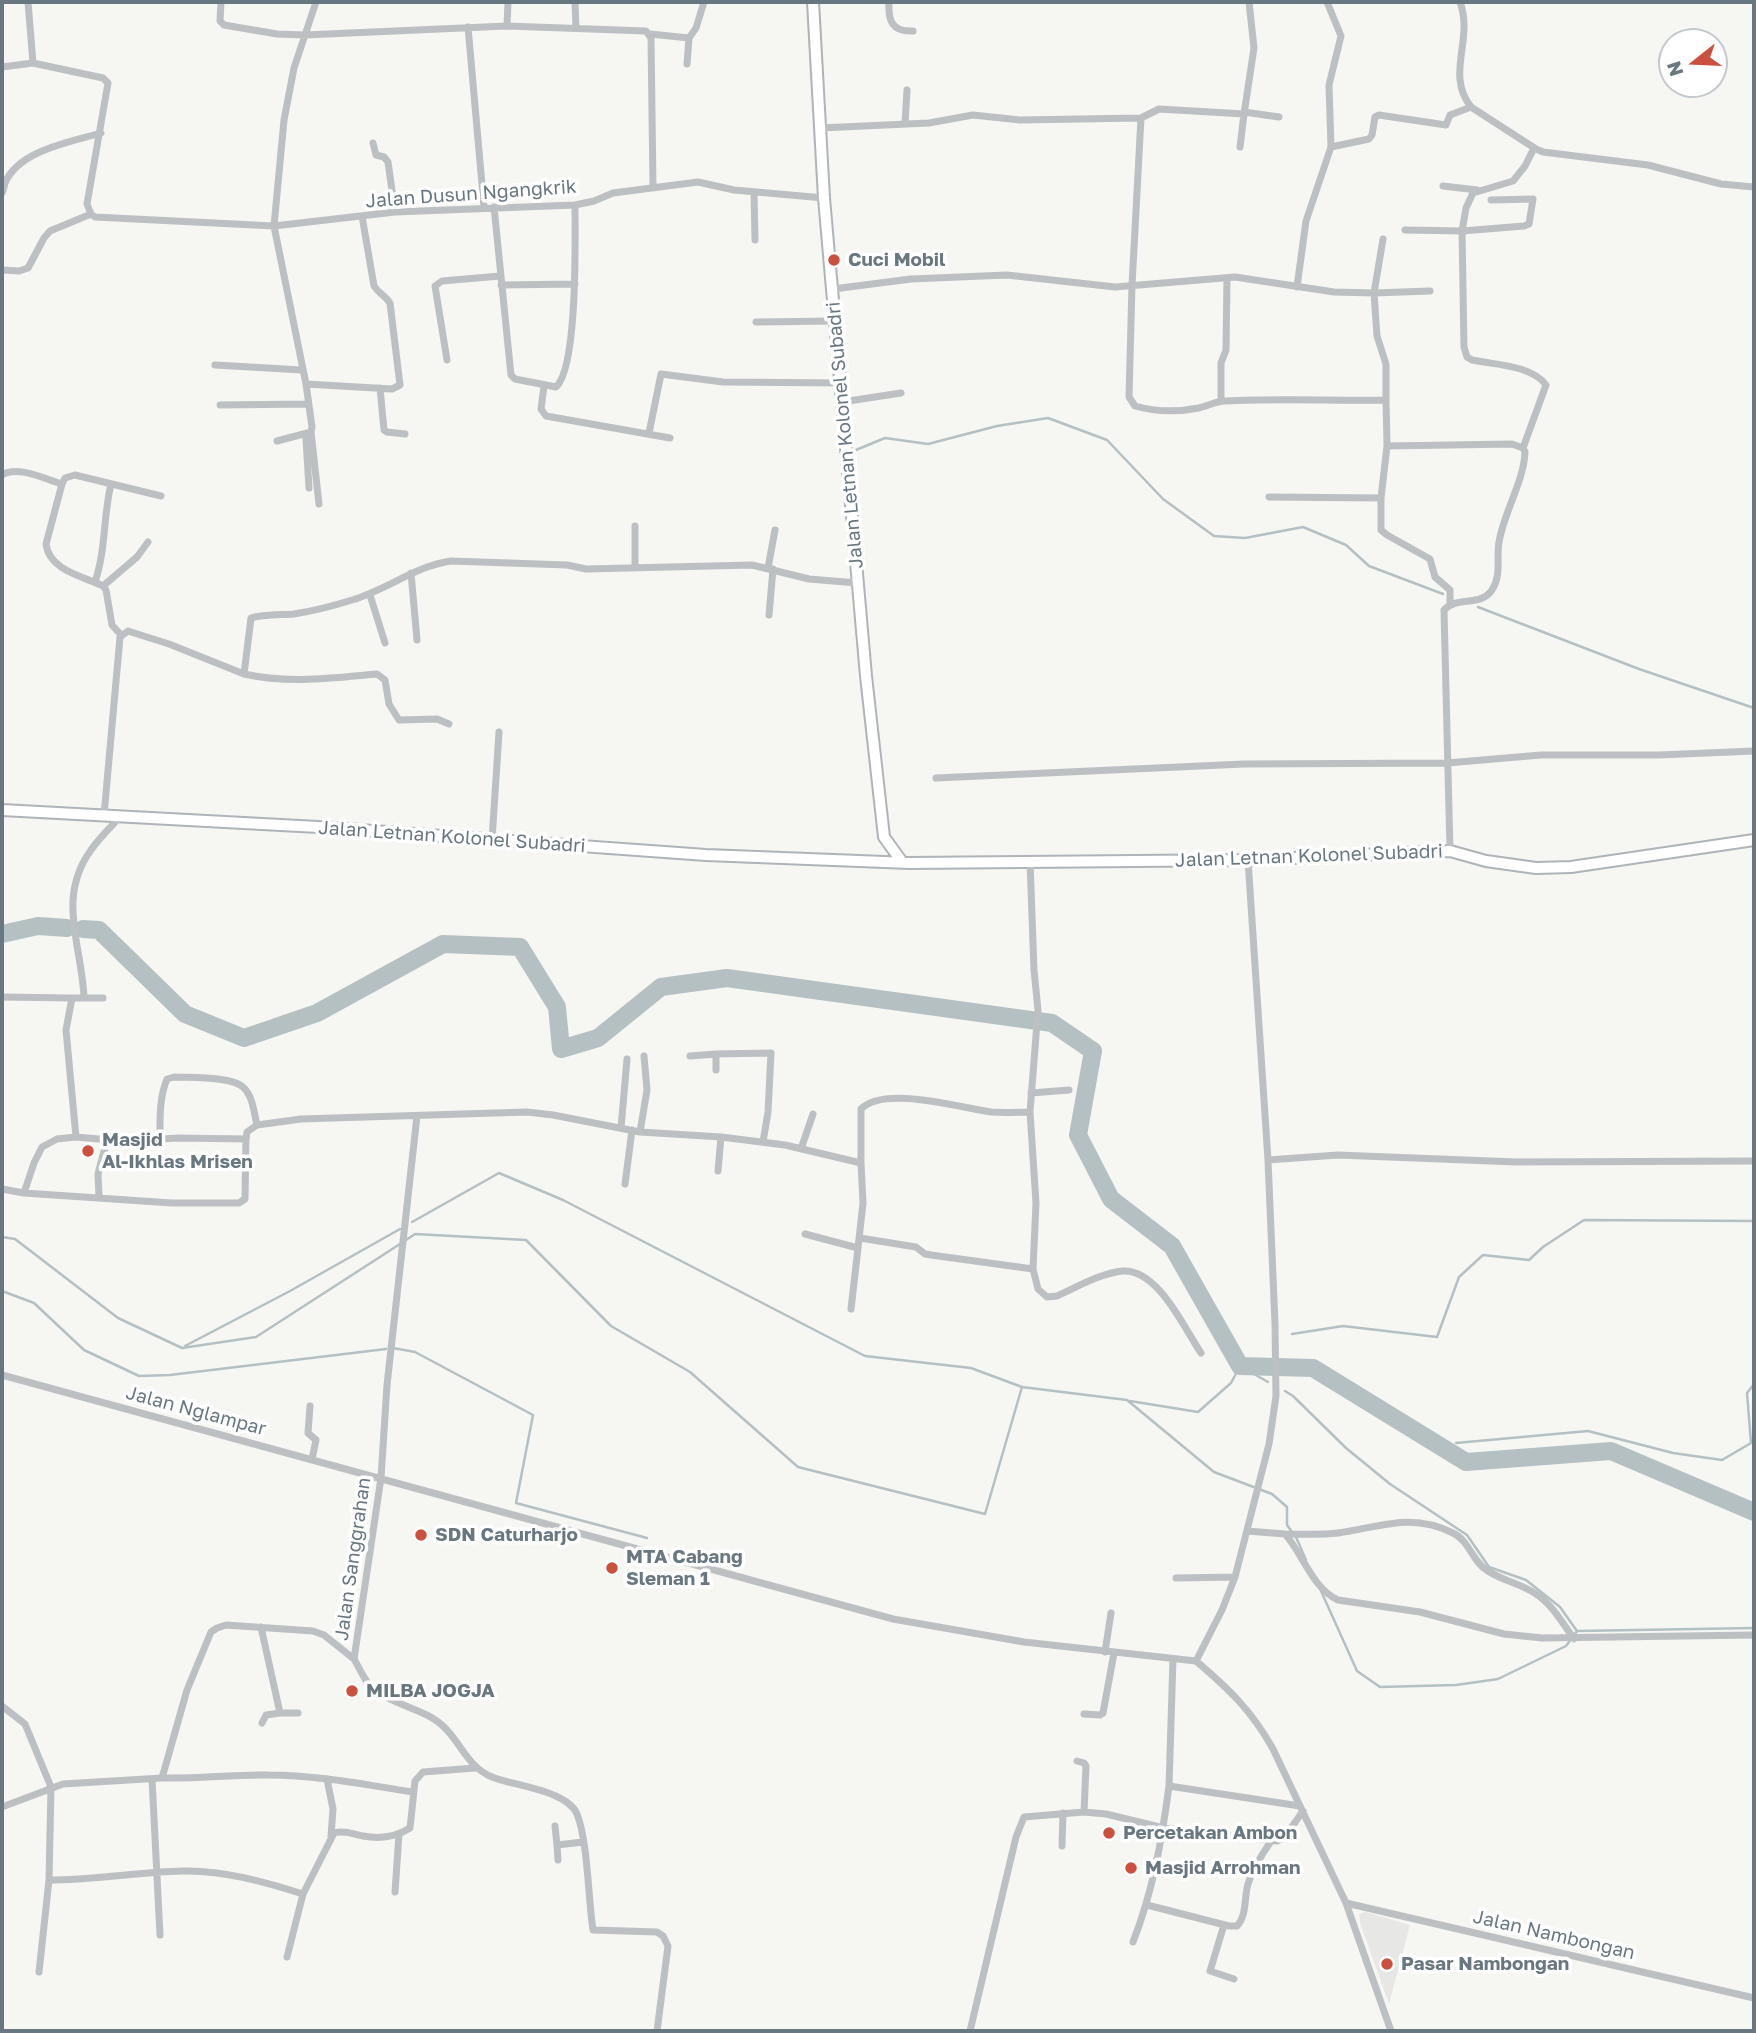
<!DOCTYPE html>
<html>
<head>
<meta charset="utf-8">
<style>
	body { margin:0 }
	#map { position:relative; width:1756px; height:2033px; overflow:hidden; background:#f6f6f3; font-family:"Golos Text",sans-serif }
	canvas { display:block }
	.frame { position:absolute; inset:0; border:4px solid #697880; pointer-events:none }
	.north { position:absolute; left:1658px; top:28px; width:70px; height:70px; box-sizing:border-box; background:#fff; border:2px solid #c3c9cc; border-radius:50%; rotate:252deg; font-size:19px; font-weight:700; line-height:28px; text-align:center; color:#697880 }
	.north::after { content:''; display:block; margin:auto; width:24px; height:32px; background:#cc503e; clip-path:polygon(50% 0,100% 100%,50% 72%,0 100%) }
</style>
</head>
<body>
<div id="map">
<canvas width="1756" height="2033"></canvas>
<div class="frame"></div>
<div class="north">N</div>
</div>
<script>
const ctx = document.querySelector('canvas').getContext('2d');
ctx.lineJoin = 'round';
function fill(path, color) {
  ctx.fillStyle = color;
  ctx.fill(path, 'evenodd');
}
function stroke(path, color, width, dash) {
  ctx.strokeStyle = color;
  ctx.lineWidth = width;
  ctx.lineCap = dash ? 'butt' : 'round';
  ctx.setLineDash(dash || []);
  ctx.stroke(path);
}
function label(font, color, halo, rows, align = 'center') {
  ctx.font = font + ' "Golos Text",sans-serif';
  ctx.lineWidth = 7;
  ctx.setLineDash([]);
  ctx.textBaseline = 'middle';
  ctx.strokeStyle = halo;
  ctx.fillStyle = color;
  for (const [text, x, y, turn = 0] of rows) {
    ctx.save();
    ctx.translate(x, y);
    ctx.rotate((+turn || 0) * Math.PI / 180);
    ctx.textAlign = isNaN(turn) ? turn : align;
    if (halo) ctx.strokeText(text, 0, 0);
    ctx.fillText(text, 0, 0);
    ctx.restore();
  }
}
fill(new Path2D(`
	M1366 1912 1410 1925 1389 2004 1360 1923 1359 1914Z`), '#e7e7e6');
stroke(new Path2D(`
	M851 452 885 438 928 444 997 426 1048 418 1107 440 1163 499 1214 536 1245 538 1303 527 1346 545 1369 566 1443 594
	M1478 607 1639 669 1754 708
	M412 1222 499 1173 563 1200 865 1356 971 1368 1022 1387
	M2 1237 15 1239 118 1318 182 1348 256 1337 400 1244
	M406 1240 415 1234 526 1240 611 1326 690 1372 798 1467 985 1514 1022 1387 1127 1400 1214 1472 1272 1494 1287 1507V1525L1292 1532
	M2 1291 34 1303 84 1350 139 1376 170 1375 386 1349
	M1292 1334 1343 1326 1437 1337 1459 1277 1483 1255 1529 1260 1543 1247 1584 1220 1754 1221
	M185 1346 290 1291 400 1229
	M393 1348 415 1352 533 1415 516 1503 647 1538
	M1285 1391 1293 1396 1346 1448 1390 1484 1467 1535 1489 1567 1526 1580 1560 1607 1577 1631 1754 1628
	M1130 1401 1198 1412 1231 1383 1240 1366 1268 1382
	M1456 1443 1588 1431 1673 1453 1722 1460 1751 1443 1747 1393 1754 1384
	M1296 1537 1306 1560
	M1321 1591 1357 1671 1380 1687 1456 1685 1498 1679 1566 1646 1577 1631`), '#b5c0c3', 2.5);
stroke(new Path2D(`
	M83 929 99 930 185 1014 244 1038 317 1013 443 944 520 947 557 1007 561 1049 598 1038 661 987 727 978 1052 1023 1093 1051 1078 1135 1111 1199 1172 1246 1240 1366 1313 1368 1466 1462 1611 1451 1754 1512
	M2 934 38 926 67 928`), '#b5c0c3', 18);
const secondary = new Path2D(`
	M813 2 824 198 866 676 884 837 902 862
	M2 810 318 827 706 855 910 863 1248 860 1450 851 1486 861 1536 868 1571 867 1754 840`);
stroke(secondary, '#aeb4b7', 14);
stroke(new Path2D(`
	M221 2 220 21 224 25 277 34 305 35 507 26 646 31 651 38 653 187
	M316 2 294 68 284 120 274 226 306 384 392 389 400 385 390 303C385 295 379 294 374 286L362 216
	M575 2 576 28
	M889 2C888 21 892 32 913 31
	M1327 2 1341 36 1329 85 1331 147
	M1460 2C1474 40 1445 74 1471 107L1536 149 1543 152 1648 165 1721 184 1754 187
	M507 26 508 2
	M468 27 484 207
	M650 34 689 38 696 28 704 2
	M33 63 103 78 108 83 87 204 91 214 95 217 274 226 395 212 575 205 594 201 613 193 698 182 734 190 824 198
	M687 64 689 38
	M2 67 33 63 28 2
	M1244 112 1279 117
	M1141 118 1159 109 1244 114 1254 48 1249 2
	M905 124 907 90
	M820 128 929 123 973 115 1020 120 1141 118 1132 285 1129 397 1135 406C1156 412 1178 412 1199 408 1208 406 1216 401 1225 401 1279 398 1332 401 1386 400V364L1377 336 1374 293 1383 239
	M373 143 376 155 384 157 388 162 395 212
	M1240 147 1244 114
	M1443 186 1477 190
	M754 192 755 240
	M2 193C4 190 4 186 5 183 19 150 71 142 101 133
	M1491 200 1533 199 1529 224 1524 226 1462 231 1464 347 1467 357 1472 360C1496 365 1531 365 1546 385L1523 448
	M494 207 511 375 515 379 556 387C578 367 575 238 575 205
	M1405 230 1462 231 1466 208 1473 193 1513 181 1525 166 1534 148
	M2 270 19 271 28 268 44 238 50 231 91 214
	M501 285 575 284
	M1297 287 1306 221 1331 147 1369 139 1372 135 1375 117 1379 115 1446 125 1450 115 1471 107
	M833 289 911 279 1007 275 1115 287 1235 277 1334 292 1374 293 1430 291
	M756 322 836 321
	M447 360 435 286 442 281 500 276
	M215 365 302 370
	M544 386 541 409 546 416 670 438
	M380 388 384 430 387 432 405 434
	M1386 400 1387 446 1512 444 1523 448 1525 452C1524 481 1504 512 1499 542 1496 558 1502 575 1492 590 1481 607 1456 596 1444 610L1450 851
	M1221 401V363L1226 350 1227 278
	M842 402 901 393
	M220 405 308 404
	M311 432 319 504
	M649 433 661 374 723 382 841 383
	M306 439 309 488
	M277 441 311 432 312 427 306 384
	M1387 446 1381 498V530L1387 535 1430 559 1435 577 1450 590V604
	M2 475C18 465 45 479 62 484L46 544C49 570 82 576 103 586L106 590 112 625 121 635
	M62 484 65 478 75 475 161 496
	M1269 497 1381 498
	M635 526V568
	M768 568 775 530
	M411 573 417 640
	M95 582C106 550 103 517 111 484
	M103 586 137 557 148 542
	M370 595 385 643
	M769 615 773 569
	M244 674C289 684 332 678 377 674L385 680 389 704 399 720 437 719 449 724
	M936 778 1244 764 1447 763 1541 755H1659L1754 751
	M104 815 120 637 128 631 169 644 244 674 251 618C264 614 280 615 294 614 313 611 333 606 352 600 387 590 415 566 451 561L567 565 586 569 752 565 809 579 857 583
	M492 840 499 732
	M2 997 72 998 66 1030 76 1137
	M72 998H103
	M84 998C82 945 56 898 91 850 99 838 110 828 120 817
	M690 1056 716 1054
	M716 1070V1054L771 1053 768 1112 763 1142
	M1031 1093 1069 1090
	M621 1128 627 1059
	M640 1132 647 1090 644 1056
	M160 1139C160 1120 159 1098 167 1079L174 1077C191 1078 233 1076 244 1088 253 1097 254 1113 257 1125
	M801 1149 813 1114
	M1268 1160 1338 1155 1516 1162 1754 1161
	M718 1171 721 1137
	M625 1184 632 1130
	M2 1189 24 1193 34 1163 42 1147 57 1139 76 1137 121 1141 179 1138 246 1139 247 1132 257 1125 301 1119 527 1112 553 1115 640 1132 721 1137 785 1145 861 1163V1109C884 1085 961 1108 992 1112 1005 1113 1018 1112 1030 1112
	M24 1193 172 1203H239L245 1199 246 1139
	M99 1197 98 1174 107 1140
	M805 1234 858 1248 863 1203 861 1163
	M860 1238 916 1247 925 1254 931 1255 1033 1269 1036 1203 1030 1112 1038 1010 1034 970 1030 861
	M1033 1269 1038 1289 1047 1297 1057 1296C1077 1287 1101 1273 1123 1271 1158 1269 1184 1328 1201 1353
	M851 1309 858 1248
	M2 1375 893 1619 1024 1642 1196 1661
	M310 1406 308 1433 316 1440 312 1459
	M1247 1531 1285 1534C1303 1554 1312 1588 1338 1600L1420 1612 1504 1634 1542 1638 1754 1635
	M1285 1534C1303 1534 1321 1535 1338 1533 1381 1527 1411 1512 1453 1533 1470 1541 1472 1562 1488 1571 1503 1581 1522 1584 1536 1594 1552 1604 1563 1624 1574 1639
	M1176 1578 1235 1577
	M261 1627 280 1713H298
	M1105 1652 1111 1613
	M354 1659C360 1669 365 1683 375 1690 395 1706 427 1709 445 1728 462 1745 468 1767 492 1777 514 1786 567 1790 577 1814 588 1842 588 1898 593 1930L657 1932 663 1936 668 1946 657 2031
	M1196 1661 1222 1610 1235 1577 1269 1444 1276 1396 1275 1324 1268 1160 1248 860
	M1196 1661C1229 1689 1252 1711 1273 1749L1346 1903 1391 2031
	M2 1706 25 1724 51 1787 49 1880C94 1880 138 1872 183 1871 223 1870 265 1882 303 1894L334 1833C344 1830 353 1834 363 1836 379 1839 396 1837 410 1828L415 1781 423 1772 475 1768
	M1084 1714 1100 1715 1103 1713 1114 1653
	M262 1723 266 1715 280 1713
	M1077 1761 1084 1763 1086 1766 1084 1812
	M162 1778C198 1779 234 1774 269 1775 318 1775 366 1785 413 1792
	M152 1779 160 1935
	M327 1779 333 1809 331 1836
	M1169 1786 1173 1659
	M2 1807 63 1784 162 1778 187 1690 211 1632 217 1628 226 1625 313 1631 324 1635 354 1659 381 1478 387 1385 417 1116
	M555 1826 557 1845 583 1842
	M557 1845 558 1860
	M1062 1846 1063 1813
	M395 1892 399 1834
	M1346 1903 1754 1998
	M1147 1905 1229 1926H1237C1247 1916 1244 1897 1248 1884 1253 1868 1262 1854 1272 1840
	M1224 1925 1210 1971 1234 1979
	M1133 1942C1153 1891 1162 1839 1169 1786L1300 1806
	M287 1957 303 1894
	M39 1972 49 1880
	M970 2031 1016 1837 1024 1817 1084 1812 1106 1814 1164 1828 1277 1841 1284 1838 1303 1811`), '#bcc0c2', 7);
stroke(secondary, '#fff', 10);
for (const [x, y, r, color] of [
	[834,260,7,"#cc503e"],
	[88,1151,7,"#cc503e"],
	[421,1535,7,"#cc503e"],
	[612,1568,7,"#cc503e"],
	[352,1691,7,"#cc503e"],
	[1109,1833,7,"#cc503e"],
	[1131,1868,7,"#cc503e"],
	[1387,1964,7,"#cc503e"]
]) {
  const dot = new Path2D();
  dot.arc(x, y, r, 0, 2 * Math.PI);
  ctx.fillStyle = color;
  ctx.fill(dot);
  stroke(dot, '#fff', 2.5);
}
label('19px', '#697880', '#fff', [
	["Jalan Dusun Ngangkrik",471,194,-4],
	["Jalan Letnan Kolonel Subadri",845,435,-95],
	["Jalan Letnan Kolonel Subadri",452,837,4],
	["Jalan Letnan Kolonel Subadri",1309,856,-2],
	["Jalan Nglampar",196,1411,15],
	["Jalan Sanggrahan",353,1559,-82],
	["Jalan Nambongan",1554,1935,13]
]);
label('bold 19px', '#697880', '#fff', [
	["Cuci Mobil",848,260],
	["Masjid",102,1140],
	["Al-Ikhlas Mrisen",102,1162],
	["SDN Caturharjo",435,1535],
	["MTA Cabang",626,1557],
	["Sleman 1",626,1579],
	["MILBA JOGJA",366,1691],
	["Percetakan Ambon",1123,1833],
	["Masjid Arrohman",1145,1868],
	["Pasar Nambongan",1401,1964]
], 'left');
</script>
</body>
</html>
